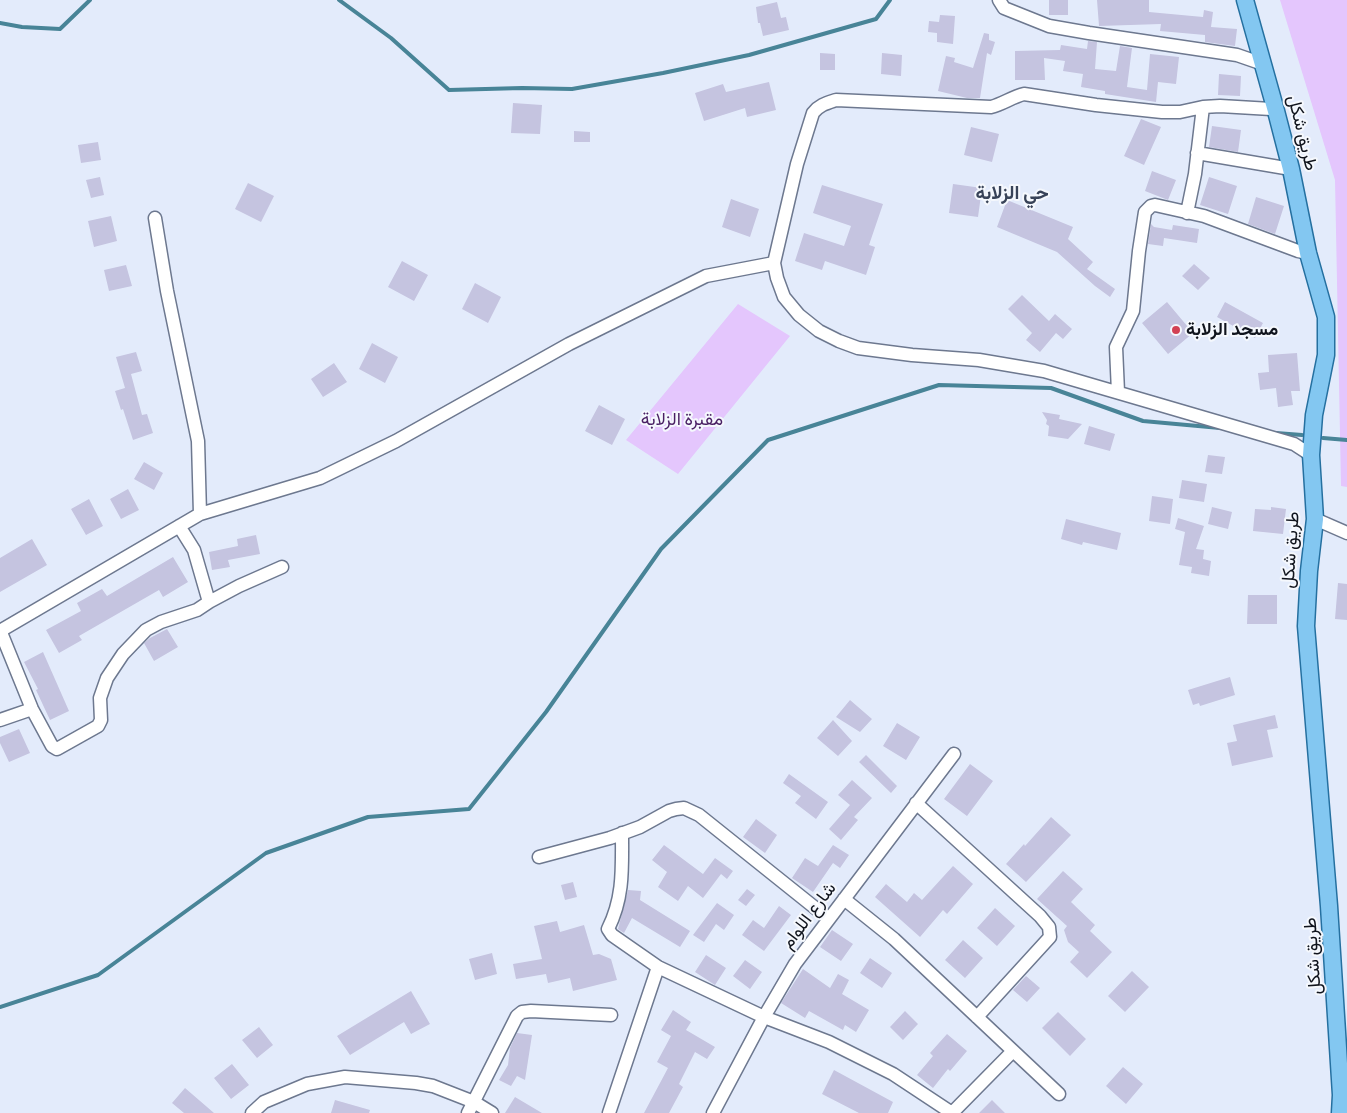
<!DOCTYPE html>
<html>
<head>
<meta charset="utf-8">
<style>
	body { margin:0 }
	canvas { display:block; background:#e3ebfb }
</style>
</head>
<body>
<canvas width="1347" height="1113"></canvas>
<script>
const ctx = document.querySelector('canvas').getContext('2d');
ctx.lineJoin = 'round';
function fill(path, color) {
  ctx.fillStyle = color;
  ctx.fill(path, 'evenodd');
}
function stroke(path, color, width, dash) {
  ctx.strokeStyle = color;
  ctx.lineWidth = width;
  ctx.lineCap = dash ? 'butt' : 'round';
  ctx.setLineDash(dash || []);
  ctx.stroke(path);
}
function label(font, color, halo, rows, align = 'center') {
  ctx.font = font + ' Manrope,Vazirmatn,sans-serif';
  ctx.lineWidth = 4;
  ctx.setLineDash([]);
  ctx.textBaseline = 'middle';
  ctx.strokeStyle = halo;
  ctx.fillStyle = color;
  for (const [text, x, y, turn = 0] of rows) {
    ctx.save();
    ctx.translate(x, y);
    ctx.rotate((+turn || 0) * Math.PI / 180);
    ctx.textAlign = isNaN(turn) ? turn : align;
    if (halo) ctx.strokeText(text, 0, 0);
    ctx.fillText(text, 0, 0);
    ctx.restore();
  }
}
fill(new Path2D(`
	M1280 0H1347V487L1341 486 1335 180Z
	M738 304 790 336 678 474 626 440Z`), '#e4c6fd');
stroke(new Path2D(`
	M339 0 391 38 449 90 522 88 572 89 663 73 749 55 876 19 890 0
	M0 23 22 27 60 29 90 0
	M1276 433 1302 435
	M1323 438 1347 440
	M0 1007 98 975 266 853 368 817 469 809 546 712 661 549 768 440 939 385 1051 388 1143 421 1220 428`), '#488497', 4);
fill(new Path2D(`
	M1049 0H1068V15H1049Z
	M1097 0H1149V12L1203 17 1204 10 1213 12 1211 27 1237 29 1235 46 1205 42V35L1160 31 1161 24 1099 26Z
	M777 2 781 18 786 17 789 30 763 36 760 23H758L756 7Z
	M940 15 955 16 953 44 937 42V33L928 32 929 21 939 22Z
	M984 33 989 34V40L995 42 991 55 987 53 980 98H967L938 91 946 56 955 58 954 62 973 68Z
	M1088 41 1097 42 1095 69 1116 71 1120 46 1132 48 1127 87 1147 90 1150 54 1179 57 1176 84 1158 82 1156 102 1105 94V91L1081 87 1083 74 1063 71 1065 61 1044 58 1045 80H1015V51L1060 50 1061 45 1087 49Z
	M820 53 835 54V70H820Z
	M882 53 902 55 901 76 881 74Z
	M1219 74 1241 76 1240 96 1218 95Z
	M769 82 776 110 747 117 745 108 704 121 695 93 723 84 726 92Z
	M513 103 542 105 540 134 511 133Z
	M1141 119 1161 127 1144 165 1124 156Z
	M1212 126 1241 130 1238 152 1209 147Z
	M971 127 999 134 992 162 964 155Z
	M574 131 590 132V142H574Z
	M98 142 101 160 81 163 78 145Z
	M1152 171 1176 180 1168 200 1145 191Z
	M100 177 104 195 91 198 86 180Z
	M1209 177 1237 186 1228 214 1200 205Z
	M248 183 274 196 261 222 235 209Z
	M953 184 982 188 978 217 949 213Z
	M822 185 883 204 869 245 875 247 866 275 825 261 822 270 795 261 804 233 844 246 851 226 813 213Z
	M1256 197 1284 206 1275 234 1248 224Z
	M731 199 759 209 750 237 722 227Z
	M1007 200 1073 227 1068 239 1093 262 1087 269 1115 289 1110 297 1095 286 1057 252 997 227Z
	M111 216 117 241 94 247 88 221Z
	M1151 224 1154 227 1172 230 1173 225 1199 229 1197 243 1164 238 1163 246 1148 244Z
	M402 261 428 275 414 301 388 287Z
	M1194 264 1210 278 1198 290 1182 276Z
	M126 265 132 286 109 291 104 270Z
	M475 283 501 297 488 323 462 309Z
	M1022 295 1049 321 1055 314 1072 329 1063 339 1056 333 1040 352 1026 340 1032 333 1008 309Z
	M1167 302 1193 333 1168 354 1142 323Z
	M1225 302 1263 323 1255 338 1217 317Z
	M372 343 398 357 385 383 359 369Z
	M136 352 142 371 131 374 142 415 147 414 153 433 133 440 123 409 121 410 115 391 125 388 116 357Z
	M1297 353 1300 391H1291L1293 405 1278 407 1276 388 1260 390 1258 373 1269 372 1268 355Z
	M334 363 347 382 323 397 311 379Z
	M599 405 625 419 612 445 585 431Z
	M1042 412 1060 415 1059 419 1082 424 1068 439 1048 436 1049 426 1046 424 1047 420Z
	M1089 426 1115 434 1110 451 1084 444Z
	M1208 455 1225 457 1222 474 1205 472Z
	M144 462 163 473 154 490 134 479Z
	M1182 480 1207 484 1204 502 1179 498Z
	M128 489 139 510 121 519 110 499Z
	M1152 496 1173 499 1170 524 1149 521Z
	M89 499 103 526 86 535 71 509Z
	M1212 507 1232 512 1228 529 1208 524Z
	M1271 507 1286 509 1283 534 1253 531 1255 509 1271 510Z
	M1178 518 1204 526 1196 549 1204 550 1203 559 1211 561 1209 576 1191 573 1192 567 1179 565 1185 532 1175 529Z
	M1066 519 1121 533 1117 550 1083 542 1082 545 1061 539Z
	M256 535 260 554 228 560 230 567 212 570 209 552 238 546 237 539Z
	M32 539 47 565 0 592V558Z
	M173 557 188 582 163 597 159 590 79 636 82 640 59 653 46 630 81 611 77 603 102 589 107 596Z
	M1338 583 1347 584V620L1335 619Z
	M1248 595H1277V624H1247Z
	M167 629 178 647 154 661 144 643 150 638Z
	M43 652 69 711 50 720 36 690 38 689 24 662Z
	M1230 677 1235 695 1200 706 1199 703 1193 705 1188 690Z
	M850 700 872 719 860 732 836 717Z
	M1275 715 1278 728 1267 730 1273 757 1232 766 1227 743 1237 741 1233 725Z
	M833 720 852 741 838 756 817 738Z
	M897 723 920 737 906 760 883 746Z
	M19 729 30 753 9 762 0 743V737Z
	M866 755 897 786 891 793 859 762Z
	M970 764 993 781 967 816 944 799Z
	M789 774 828 802 816 819 795 803 801 796 783 783Z
	M852 780 872 798 854 817 858 820 841 840 829 829 850 805 838 795Z
	M1051 817 1071 835 1026 882 1006 864 1024 844 1025 846Z
	M756 819 777 835 765 853 743 837Z
	M664 845 703 874 715 858 733 871 727 879 721 874 703 898 688 886 678 901 658 887 667 872 652 860Z
	M833 845 849 855 840 868 833 863 813 892 792 878 805 858 818 866Z
	M953 866 973 884 947 914 943 910 920 937 875 897 886 884 907 902 914 893 922 900Z
	M1063 871 1083 889 1071 902 1095 925 1090 931 1112 952 1087 978 1070 962 1079 952 1068 942 1064 930 1067 926 1037 899Z
	M573 882 577 897 565 900 561 885Z
	M747 889 755 895 746 906 738 900Z
	M628 890 641 891 640 900 690 931 680 947 632 918 624 933 618 929Z
	M717 903 734 915 724 930 716 924 704 942 693 935Z
	M779 906 791 915 764 951 742 935 753 920 764 928Z
	M995 908 1015 926 997 946 977 928Z
	M557 921 560 932 584 925 593 955 599 954 611 959 617 980 573 991 570 978 548 983 546 974 516 979 513 964 542 959 534 926Z
	M832 930 853 944 841 961 820 947Z
	M963 940 983 958 965 978 945 960Z
	M492 953 497 974 475 980 469 959Z
	M706 955 726 968 715 985 695 972Z
	M870 958 892 973 882 988 860 973Z
	M745 960 762 972 750 989 733 976Z
	M803 969 830 988 838 974 849 980 842 994 869 1010 856 1032 845 1025 843 1030 809 1011 805 1018 781 1003Z
	M1132 971 1149 987 1125 1012 1108 996Z
	M1026 976 1040 988 1027 1002 1013 990Z
	M411 991 430 1024 411 1034 404 1022 350 1055 337 1036Z
	M673 1010 691 1022 686 1030 715 1047 707 1059 695 1052 679 1084 683 1087 669 1113H644L668 1068 657 1062 671 1036 661 1030Z
	M905 1011 918 1024 903 1040 890 1027Z
	M1058 1012 1086 1039 1070 1056 1042 1028Z
	M259 1027 273 1045 257 1058 242 1040Z
	M517 1033 532 1035 525 1080 517 1076 511 1086 499 1080 508 1065 510 1048Z
	M947 1034 967 1051 950 1071 948 1069 933 1088 917 1075 933 1056 930 1053Z
	M232 1064 249 1085 231 1099 214 1078Z
	M1123 1067 1143 1084 1126 1104 1106 1086Z
	M834 1070 893 1102 888 1113H859L822 1094Z
	M185 1088 214 1113H184L172 1103Z
	M515 1097 542 1113H505Z
	M335 1100 370 1110 369 1113H331Z
	M992 1100 1005 1113H979Z`), '#c5c4e0');
const minor = new Path2D(`
	M999 0 1004 8 1049 26 1089 33 1237 55 1263 64
	M1276 111 1271 109 1220 106 1203 107 1180 112H1162L1096 105 1024 94C1012 97 1003 104 991 107L836 100C827 103 819 105 813 113L797 164 774 263 777 278 784 297 799 315 819 331 839 341 858 348 912 355 979 360 1044 371 1294 444 1311 455
	M1197 153 1291 169
	M1187 213 1195 174 1203 107
	M155 218 167 291 198 441 200 514
	M1118 392 1116 347 1133 311 1139 251 1145 212 1151 206 1155 205 1204 216 1298 251 1308 253
	M1315 519 1347 533
	M179 526 194 550 209 602
	M0 630 32 709 52 746 57 749 98 726 101 720 100 698 107 678 123 654 146 630 161 622 197 610 209 602 239 586 282 567
	M0 631 200 514 320 478 396 441 569 344 706 276 774 263
	M0 720 32 709
	M916 803 1040 916 1049 927 1050 937 977 1017
	M622 833C622 868 624 897 608 929L612 935 658 967 764 1017 829 1042 893 1074 952 1113
	M539 857 610 838 640 827 669 811 676 809 684 808 699 815 829 919
	M844 899 894 939 1059 1094
	M252 1113 264 1102 307 1084 345 1077 416 1083 433 1086 474 1102 492 1113
	M468 1113 517 1016 522 1012 531 1011 611 1015
	M609 1113 658 967
	M713 1113 764 1017 795 964 954 754
	M952 1113 1013 1051`);
const major = new Path2D(`
	M1245 0 1276 111 1291 169 1308 253 1326 317V355L1314 415 1311 455 1315 519 1309 571 1306 626 1329 906 1341 1095 1340 1113`);
stroke(minor, '#6d788f', 15);
stroke(major, '#2570a0', 19);
stroke(minor, '#fff', 12);
stroke(major, '#83c7f1', 16);
for (const [x, y, r, color] of [
	[1176,330,5,"#d24154"]
]) {
  const dot = new Path2D();
  dot.arc(x, y, r, 0, 2 * Math.PI);
  ctx.fillStyle = color;
  ctx.fill(dot);
  stroke(dot, '#f5f8fd', 2);
}
label('18px', '#10141d', '#f5f8fd', [
	["طريق شكل",1302,133,76],
	["طريق شكل",1291,550,-86],
	["شارع اللوام",809,916,-53],
	["طريق شكل",1313,956,-94]
]);
label('bold 18px', '#10141d', '#f5f8fd', [
	["مسجد الزلابة",1186,330]
], 'left');
label('18px', '#491f63', '#f5f8fd', [
	["مقبرة الزلابة",682,420]
]);
label('bold 19px', '#384358', '#f5f8fd', [
	["حي الزلابة",1012,194]
]);
</script>
</body>
</html>
